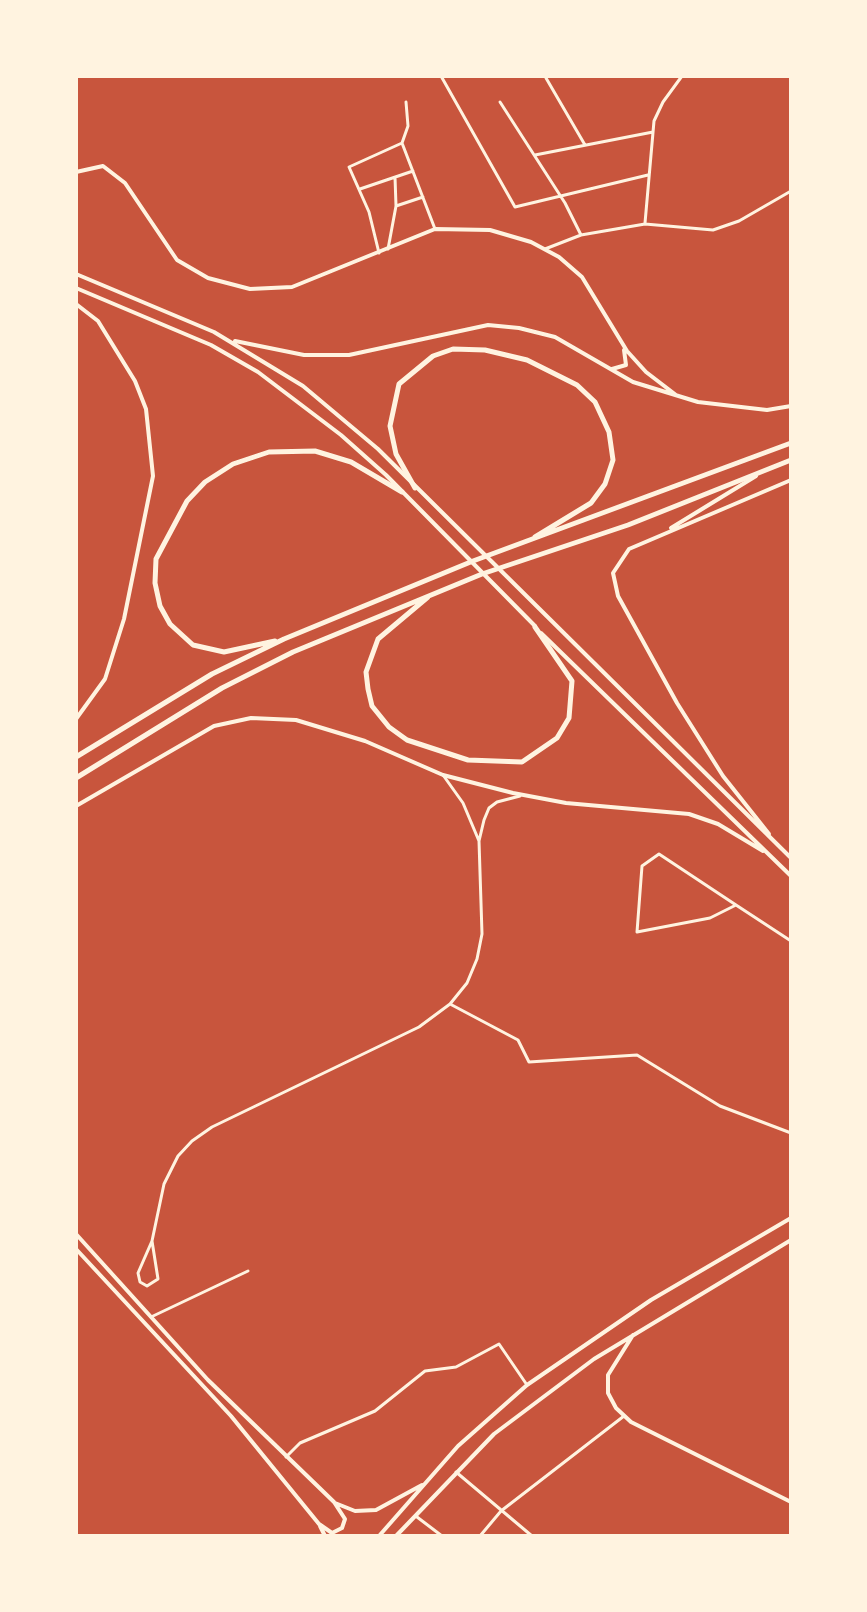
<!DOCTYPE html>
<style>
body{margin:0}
#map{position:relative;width:867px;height:1612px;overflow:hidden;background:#c8553d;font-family:Roboto,sans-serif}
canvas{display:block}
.frame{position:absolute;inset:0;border:78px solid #fff3e0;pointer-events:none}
</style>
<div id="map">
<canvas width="867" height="1612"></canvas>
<div class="frame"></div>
</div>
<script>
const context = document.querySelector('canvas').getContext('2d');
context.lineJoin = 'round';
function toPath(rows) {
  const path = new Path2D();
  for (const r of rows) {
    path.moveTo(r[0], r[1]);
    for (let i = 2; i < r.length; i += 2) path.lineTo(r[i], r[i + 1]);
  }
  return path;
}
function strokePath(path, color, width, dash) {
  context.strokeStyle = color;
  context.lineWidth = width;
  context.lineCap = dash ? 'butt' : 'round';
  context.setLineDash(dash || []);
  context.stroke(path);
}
strokePath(toPath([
 [441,76,515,207,648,175],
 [546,78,585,145],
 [406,102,408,126,402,143,435,229],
 [500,102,565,203,581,235],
 [535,155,653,132],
 [395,177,396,206,423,197],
 [360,189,413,171],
 [645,223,654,121,663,102,682,76],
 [388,249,396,206],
 [545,249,581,235,645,224,713,230,739,221,791,191],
 [379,253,369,212,349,167,402,143],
 [443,775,463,803,479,841],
 [736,905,710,918,637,932,642,866,659,854,736,905,791,941],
 [450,1004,518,1040,529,1062,637,1055,720,1106,791,1133],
 [152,1241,138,1273,140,1282,147,1286,158,1279,152,1241,164,1184,178,1156,192,1141,212,1127,419,1027,450,1004,467,983,477,959,482,934,479,841,484,820,489,808,497,802,520,796],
 [151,1317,248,1271],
 [286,1457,300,1443,375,1411,425,1371,456,1367,499,1344,527,1385],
 [456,1472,532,1536],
 [417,1517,442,1536],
 [480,1536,501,1511,624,1416]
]), '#fff3e0', 3);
strokePath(toPath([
 [76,172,103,166,125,183,177,260,208,278,250,289,292,287,435,229,490,230,531,242,559,257,582,277,627,351,646,372,676,395],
 [76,274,214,332,303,386,378,449,791,858],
 [76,288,211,345,258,372,341,435,386,475,535,626],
 [76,304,98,321,135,381,146,409,153,476,124,619,105,679,76,719],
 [235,341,304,355,349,355,488,325,519,328,555,337,633,382,698,402,767,410,791,406],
 [612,369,626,365,624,350],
 [671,528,756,476],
 [541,633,791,876],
 [76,806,214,726,251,718,296,720,365,741,443,775,513,793,566,803,689,814,718,824,763,851],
 [769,834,723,776,677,703,618,596,613,573,629,549,791,480],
 [76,1234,208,1380,334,1502,345,1519,342,1528,332,1533,319,1524,231,1416,76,1249],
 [633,1335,608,1375,608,1393,616,1408,631,1422,791,1502],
 [335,1503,355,1511,376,1510,422,1485],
 [320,1526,325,1536],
 [379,1536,458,1446,527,1385,651,1300,791,1218],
 [396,1536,494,1434,594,1359,791,1240]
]), '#fff3e0', 4);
strokePath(toPath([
 [415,488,396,454,390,426,399,384,433,356,453,349,485,350,527,360,577,385,595,402,609,432,613,460,605,484,591,503,535,537],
 [428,597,378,639,366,672,368,689,372,706,389,727,407,740,468,760,522,762,557,738,569,718,572,681,535,627],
 [275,641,224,652,193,645,170,624,160,606,155,583,156,559,187,501,205,482,233,464,269,452,315,451,351,462,402,492],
 [76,757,212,674,284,639,473,561,791,443],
 [76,778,222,688,293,652,482,574,628,525,791,460]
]), '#fff3e0', 5);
</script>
